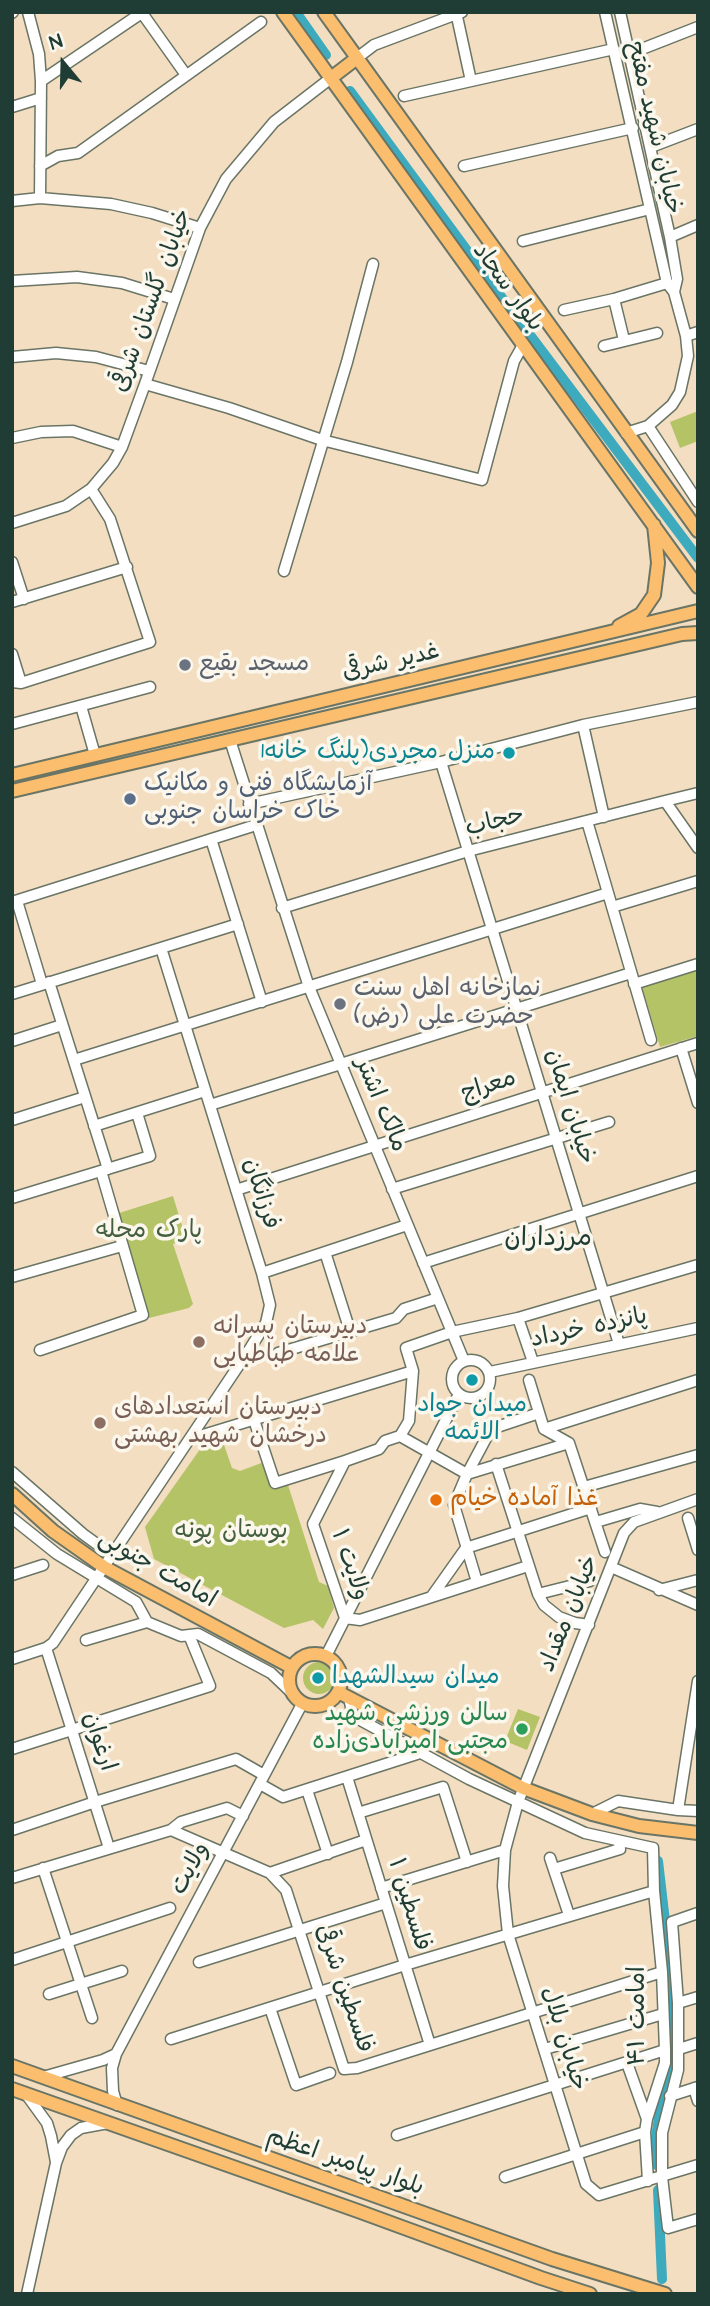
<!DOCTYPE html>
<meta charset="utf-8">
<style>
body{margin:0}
#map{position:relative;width:710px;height:2306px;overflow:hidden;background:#f4dec1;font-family:"Architects Daughter",sans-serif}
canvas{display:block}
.frame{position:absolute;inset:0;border:14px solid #1f3d34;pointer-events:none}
.north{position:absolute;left:28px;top:28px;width:70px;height:70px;-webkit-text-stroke:5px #fbf7ec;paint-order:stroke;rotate:341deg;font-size:19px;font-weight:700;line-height:28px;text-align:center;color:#1f3d34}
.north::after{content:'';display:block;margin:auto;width:24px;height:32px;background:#1f3d34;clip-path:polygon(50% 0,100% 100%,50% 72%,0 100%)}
</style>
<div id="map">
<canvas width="710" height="2306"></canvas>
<div class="frame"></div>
<div class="north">N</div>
</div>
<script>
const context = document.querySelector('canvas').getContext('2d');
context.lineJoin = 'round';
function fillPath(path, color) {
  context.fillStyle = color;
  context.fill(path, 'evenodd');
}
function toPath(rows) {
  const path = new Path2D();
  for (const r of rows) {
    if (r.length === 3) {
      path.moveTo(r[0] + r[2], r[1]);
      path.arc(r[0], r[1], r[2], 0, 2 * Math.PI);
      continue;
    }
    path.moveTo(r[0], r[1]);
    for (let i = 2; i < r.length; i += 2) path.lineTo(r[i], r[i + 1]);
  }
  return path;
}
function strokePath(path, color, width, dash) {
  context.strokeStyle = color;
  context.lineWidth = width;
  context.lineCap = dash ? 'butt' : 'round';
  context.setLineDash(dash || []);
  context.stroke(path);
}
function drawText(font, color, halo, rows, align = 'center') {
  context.font = font + ' "Architects Daughter","Playpen Sans Arabic",sans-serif';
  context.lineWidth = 7;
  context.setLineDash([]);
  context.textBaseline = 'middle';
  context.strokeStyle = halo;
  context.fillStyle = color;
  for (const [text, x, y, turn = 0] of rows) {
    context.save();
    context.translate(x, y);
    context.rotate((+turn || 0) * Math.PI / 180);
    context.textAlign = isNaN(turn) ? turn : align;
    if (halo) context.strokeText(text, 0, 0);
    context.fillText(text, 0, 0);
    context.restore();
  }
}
fillPath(toPath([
 [698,411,698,441,680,448,670,422],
 [698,970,698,1036,660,1047,642,987],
 [173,1196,186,1239,173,1244,193,1304,189,1308,149,1318,147,1316,116,1214],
 [222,1439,232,1468,240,1471,264,1462,273,1489,288,1485,319,1582,328,1586,334,1608,323,1629,313,1620,284,1628,154,1559,145,1527,203,1445],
 [319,1678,16],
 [518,1709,540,1717,527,1750,505,1741]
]), '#b3c366');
strokePath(toPath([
 [296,12,326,55],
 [350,91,493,286,698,558],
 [657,2165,656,2137,665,2080,674,2057,668,1947,658,1861],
 [658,2190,662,2279]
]), '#3eaabd', 10);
const minor = toPath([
 [28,12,39,54,41,81,40,198],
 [456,12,471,81],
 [605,12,667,283,674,292,686,336,688,356,680,392,672,405,648,426,626,433],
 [620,12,670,237,677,279,674,292],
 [12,13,13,12],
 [142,13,186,75],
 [629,54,698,27],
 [357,58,374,45,462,12],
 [41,81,143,12],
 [404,96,614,49],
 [12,107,41,98],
 [651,147,698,129],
 [40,166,58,156,78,153,261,22],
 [464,166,633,128],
 [12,201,40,198,111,204,152,213,200,228],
 [670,237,698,225],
 [523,241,650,209],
 [12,281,77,277,122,283,174,299],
 [614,299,624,340],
 [564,310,614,299,667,283],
 [686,336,698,332],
 [604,346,657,333],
 [12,357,56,353,96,357,149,371],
 [145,384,229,408,322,440,482,480,514,361,523,345],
 [648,426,698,502],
 [12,438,41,432,73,431,122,447],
 [12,523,66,506,91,489,113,463,122,447,145,384,200,228,226,179,274,122,331,78],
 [12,562,24,599],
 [284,571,347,362,373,264],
 [12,602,127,567],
 [12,654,21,683],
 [12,682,21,683,150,642,110,519,91,489],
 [81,706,95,755],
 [12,724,150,687],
 [583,725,604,817],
 [230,740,309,987,464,1361],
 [441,762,619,1344],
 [665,801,698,793],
 [249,804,441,762,583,725,698,702],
 [587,821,651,1040],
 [211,839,262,1002],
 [17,901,42,984],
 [12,902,256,825],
 [612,907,698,881],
 [282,908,468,851,665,801,698,848],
 [161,948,238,924],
 [49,982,108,1169],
 [634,984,698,964],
 [12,994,161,948,262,1273,270,1305,266,1323,251,1347,53,1643,46,1648,12,1659],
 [12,1041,62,1025],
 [681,1048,698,1103],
 [74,1060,608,893],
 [210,1105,631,973],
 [12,1120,85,1097],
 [94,1126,205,1091],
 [392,1189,609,1122],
 [236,1190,698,1043],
 [12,1198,150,1156,137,1113],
 [325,1252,350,1331],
 [423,1263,698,1176],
 [262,1273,407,1225],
 [12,1277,122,1246],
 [518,1318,533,1362],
 [40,1350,143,1315,101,1171],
 [278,1353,396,1318,404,1309,438,1298],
 [471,1379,19],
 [490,1372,698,1328],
 [529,1380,544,1429,569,1443],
 [254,1420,275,1483,345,1461,313,1524,345,1618,360,1620,528,1566],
 [544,1429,698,1380],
 [400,1436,467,1474],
 [190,1439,413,1371],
 [569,1443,605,1552],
 [345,1461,379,1449,385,1441,400,1436,409,1421,413,1371,406,1348,452,1332,518,1318,698,1265],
 [496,1464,538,1594,544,1605,559,1617,575,1623,589,1625],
 [12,1472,83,1534,112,1555],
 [467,1474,569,1443],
 [584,1487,698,1455],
 [698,1499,634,1522,624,1533,518,1802,505,1850,503,1886,508,1934,586,2184,599,2195,698,2165],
 [12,1518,57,1554,136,1602,147,1622,181,1636,198,1634,271,1673,292,1693],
 [688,1518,698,1550],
 [596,1522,640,1509,657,1512],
 [611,1567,698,1605],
 [12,1575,43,1565],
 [477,1582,454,1505,467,1474,491,1429,539,1413],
 [659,1590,698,1580],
 [538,1594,590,1581],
 [432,1596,466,1548,591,1508],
 [86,1640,147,1622],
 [46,1648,109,1848],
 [326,1656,459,1394],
 [349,1698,353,1716,469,1779,585,1833,653,1848,654,1891,662,1972,665,2050,665,2063,647,2119,645,2132,648,2181],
 [12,1749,210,1686,189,1635],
 [347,1777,430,2045],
 [260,1784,283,1797,420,1753],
 [307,1790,328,1854],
 [678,1810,698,1681],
 [358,1813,443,1787,467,1862],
 [592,1814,618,1801,678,1810,698,1811],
 [12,1830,95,1802,236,1759,264,1775],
 [171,1830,181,1822,227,1808,243,1816],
 [550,1858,569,1915],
 [43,1868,92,2018],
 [554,1869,620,1849,619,1842],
 [270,1873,366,1840],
 [12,1878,171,1830,270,1873,286,1890,344,2069,357,2068,662,1972],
 [381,1888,505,1850],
 [698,1913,672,1922,678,2003,678,2070,662,2133,662,2177,668,2228,698,2219],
 [12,1960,170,1908],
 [199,1962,386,1903],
 [49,1994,122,1971],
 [678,2003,698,1997],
 [270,2008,296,2085,330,2073],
 [171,2039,405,1965,654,1891],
 [545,2049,663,2014],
 [679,2049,698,2043],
 [627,2063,647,2119],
 [43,2077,103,2060,116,2054],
 [694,2088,698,2101],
 [26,2094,47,2123,51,2136,56,2162],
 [670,2096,698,2087],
 [117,2105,113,2091,112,2068,116,2054,302,1704],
 [397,2135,665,2050],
 [505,2177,645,2132],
 [27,2294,56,2163,62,2147,71,2135,81,2128,108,2123]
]);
const major = toPath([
 [283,12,698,587],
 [324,12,698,531],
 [331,78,357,58],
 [619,626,641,614,654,595,658,563,654,525],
 [12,775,698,611],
 [12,791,682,634,698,633],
 [12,1494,53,1531,104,1567,291,1667],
 [315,1680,26],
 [338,1692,523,1788,592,1814,639,1826,698,1833],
 [12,2066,552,2259,665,2294],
 [12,2089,358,2211,541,2278,590,2294]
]);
strokePath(minor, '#6a7565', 13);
strokePath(major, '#6a7565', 16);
strokePath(minor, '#fff', 10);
strokePath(major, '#fbbe6e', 12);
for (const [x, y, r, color] of [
 [185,665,7,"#6b7280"],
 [509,753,7,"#0f9aa8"],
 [130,799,7,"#5c6f8a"],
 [340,1004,7,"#6b7280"],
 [199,1342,7,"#8d6e63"],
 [472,1380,7,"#0f9aa8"],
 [100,1423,7,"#8d6e63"],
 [436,1500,7,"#e8710a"],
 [318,1678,7,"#0f9aa8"],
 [522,1729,7,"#2e9e5b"]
]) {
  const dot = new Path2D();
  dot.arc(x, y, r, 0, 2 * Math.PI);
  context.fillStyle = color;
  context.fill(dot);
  strokePath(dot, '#fbf7ec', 2.5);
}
drawText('24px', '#1f3d34', '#fbf7ec', [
 ["خیابان شهید مفتح",653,128,77],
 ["بلوار سجاد",507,288,54],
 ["خیابان گلستان شرقی",153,301,-70],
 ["غدیر شرقی",391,663,-13],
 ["حجاب",495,823,-14],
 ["معراج",489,1087,-18],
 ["مالک اشتر",380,1105,67],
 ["خیابان ایمان",569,1107,73],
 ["فرزانگان",260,1194,73],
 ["پانزده خرداد",589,1329,-12],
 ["ولایت ۱",349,1565,71],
 ["امامت جنوبی",157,1570,30],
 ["خیابان مقداد",570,1614,-68],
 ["ارغوان",98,1742,72],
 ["ولایت",191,1869,-62],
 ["فلسطین ۱",408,1905,73],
 ["فلسطین شرقی",343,1989,71],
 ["امامت ۴۱",639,2016,-90],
 ["خیابان بلال",563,2039,73],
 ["بلوار پیامبر اعظم",345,2163,19]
]);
drawText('24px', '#5b616d', '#fbf7ec', [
 ["مسجد بقیع",199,665],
 ["نمازخانه اهل سنت",354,990],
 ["حضرت علی (رض)",354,1018]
], 'left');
drawText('24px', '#0d838f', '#fbf7ec', [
 ["منزل مجردی(پلنگ خانه1",495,753],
 ["میدان جواد",472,1406,"center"],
 ["الائمه",472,1434,"center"],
 ["میدان سیدالشهدا",332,1678,"left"]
], 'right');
drawText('24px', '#4e5e75', '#fbf7ec', [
 ["آزمایشگاه فنی و مکانیک",144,785],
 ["خاک خراسان جنوبی",144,813]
], 'left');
drawText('24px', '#445e40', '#fbf7ec', [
 ["پارک محله",149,1232],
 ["بوستان پونه",231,1532]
]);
drawText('24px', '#785e54', '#fbf7ec', [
 ["دبیرستان پسرانه",213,1328],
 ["علامه طباطبایی",213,1356],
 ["دبیرستان استعدادهای",114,1409],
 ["درخشان شهید بهشتی",114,1437]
], 'left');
drawText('24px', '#c56008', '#fbf7ec', [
 ["غذا آماده خیام",450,1500]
], 'left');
drawText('24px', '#27864d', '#fbf7ec', [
 ["سالن ورزشی شهید",508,1715],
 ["مجتبی امیرآبادی‌زاده",508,1743]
], 'right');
drawText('26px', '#1f3d34', '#fbf7ec', [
 ["مرزداران",548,1240]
]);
</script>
